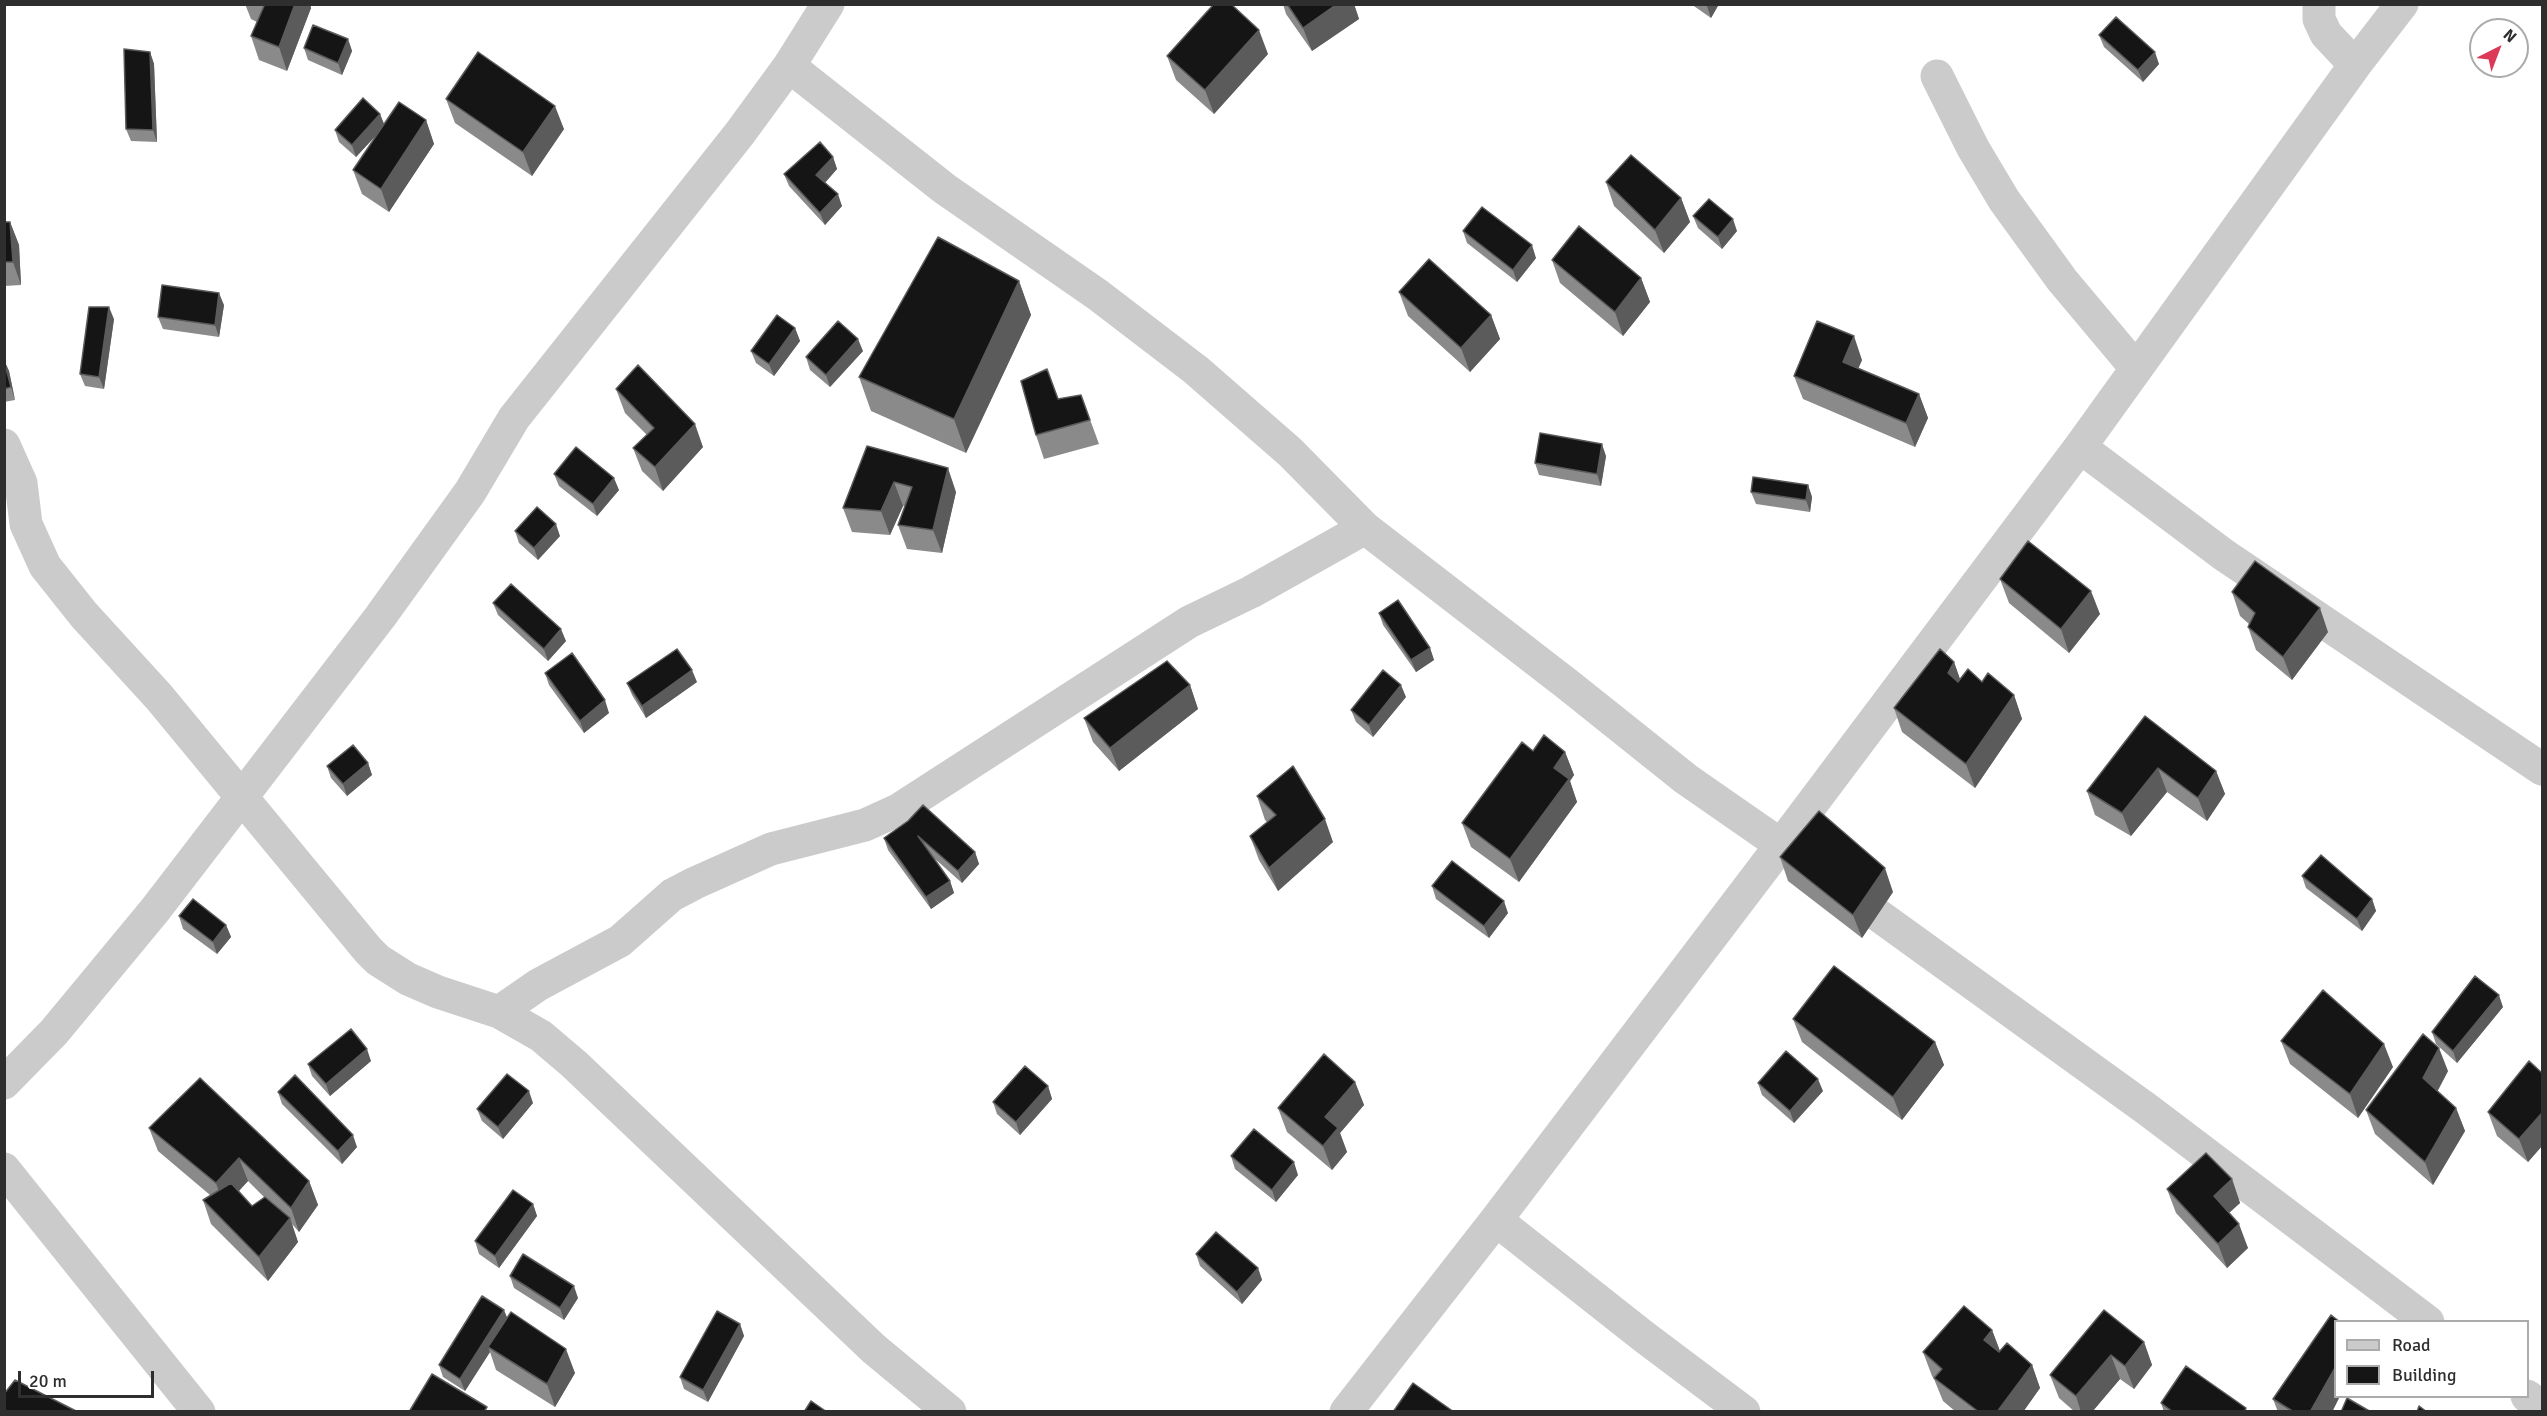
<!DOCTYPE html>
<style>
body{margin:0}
#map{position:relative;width:2547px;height:1416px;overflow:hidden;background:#fff;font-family:Signika,sans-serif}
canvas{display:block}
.frame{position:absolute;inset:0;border:6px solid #2e2e2e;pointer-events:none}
.legend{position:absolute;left:2334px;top:1320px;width:195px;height:78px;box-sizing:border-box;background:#fff;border:2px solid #ababab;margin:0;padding:8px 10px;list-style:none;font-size:18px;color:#2e2e2e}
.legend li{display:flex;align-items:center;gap:12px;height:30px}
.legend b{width:30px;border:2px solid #ababab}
.north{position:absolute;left:2469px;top:18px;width:60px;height:60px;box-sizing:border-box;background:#fff;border:2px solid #ababab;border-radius:50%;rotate:42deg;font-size:16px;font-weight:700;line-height:24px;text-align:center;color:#2e2e2e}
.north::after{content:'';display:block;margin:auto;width:21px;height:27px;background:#dc3958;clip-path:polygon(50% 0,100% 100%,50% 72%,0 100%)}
.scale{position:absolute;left:18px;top:1371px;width:136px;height:27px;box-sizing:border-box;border:3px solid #2e2e2e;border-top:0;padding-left:8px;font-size:18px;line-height:21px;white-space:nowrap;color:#2e2e2e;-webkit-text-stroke:4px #fff;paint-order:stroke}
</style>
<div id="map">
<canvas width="2547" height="1416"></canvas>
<div class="frame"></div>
<ul class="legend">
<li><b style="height:8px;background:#cbcbcb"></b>Road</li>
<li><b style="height:16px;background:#151515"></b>Building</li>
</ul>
<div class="north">N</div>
<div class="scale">20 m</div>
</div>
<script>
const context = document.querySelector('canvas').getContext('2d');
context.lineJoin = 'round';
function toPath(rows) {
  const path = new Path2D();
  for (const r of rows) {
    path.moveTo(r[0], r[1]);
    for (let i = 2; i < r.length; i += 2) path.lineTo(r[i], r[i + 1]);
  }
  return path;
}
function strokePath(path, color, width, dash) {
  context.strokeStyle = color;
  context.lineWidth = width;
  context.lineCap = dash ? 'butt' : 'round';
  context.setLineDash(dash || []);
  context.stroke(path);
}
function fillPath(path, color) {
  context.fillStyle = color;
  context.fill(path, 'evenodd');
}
strokePath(toPath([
 [2319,4,2319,19,2326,34,2355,65],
 [789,66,945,189,1098,295,1196,370,1290,452,1365,528,1567,684,1686,779,1781,845,2148,1110,2428,1322],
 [1937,76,1973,148,2004,200,2062,280,2135,367],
 [4,445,21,483,26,524,45,566,84,615,159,697,368,950,378,960,408,979,438,992,499,1012,541,1036,574,1064,874,1349,950,1412],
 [2080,447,2224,555,2542,769],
 [499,1012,538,985,620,941,672,895,695,883,771,849,865,825,898,810,1189,622,1251,592,1365,528],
 [4,1083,54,1032,155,910,380,617,470,492,514,418,740,133,789,66,828,4],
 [4,1169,199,1412],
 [1496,1220,1643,1336,1744,1412],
 [2527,1396,2542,1408],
 [1346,1412,1496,1220,1781,845,2080,447,2355,65,2402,4]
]), '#cbcbcb', 33);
fillPath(toPath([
 [245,4,310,4,311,8,287,71,259,60,251,36,257,22,251,19],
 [1283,4,1354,4,1359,19,1312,51,1286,14],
 [1691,4,1719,4,1711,18],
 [2099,35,2159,64,2143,82,2104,47],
 [348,39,352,51,342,75,308,60,304,48],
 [150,52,154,64,157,142,131,141,126,129],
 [1268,54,1214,114,1176,80,1167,56],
 [446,99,564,129,532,176,455,123],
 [380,114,384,125,426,120,434,144,389,212,362,194,353,170,380,130,356,157,339,142,335,130],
 [833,157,837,169,825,183,842,206,825,225,789,186,784,174],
 [1606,182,1681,198,1690,222,1664,253,1614,206],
 [1693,216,1737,231,1722,249,1698,228],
 [4,222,10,222,19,245,21,285,4,286],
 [1463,231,1536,258,1517,282,1467,243],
 [1552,260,1641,278,1650,302,1623,336,1560,283],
 [1019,281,1031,315,966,453,871,411,859,377],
 [1399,292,1491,315,1500,339,1470,372,1408,316],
 [224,305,219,337,163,329,158,317],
 [114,319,104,389,85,386,80,374],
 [795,328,800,341,774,376,756,363,751,351],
 [863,351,830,387,810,370,806,357],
 [4,360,9,371,15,400,4,402],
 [1862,360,1858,369,1919,394,1928,418,1915,447,1803,399,1794,376],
 [616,389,703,447,663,491,642,471,633,448,647,435,625,413],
 [1081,395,1099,444,1044,459,1036,435,1058,399],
 [867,446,956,492,942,553,907,549,898,525,905,506,903,506,890,535,852,532,843,508],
 [1606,456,1601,486,1539,475,1535,463],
 [554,474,619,490,597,516,559,486],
 [1808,485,1812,497,1810,512,1756,504,1751,492],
 [515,531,560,536,538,560,519,543],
 [2000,579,2100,614,2069,653,2009,603],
 [2232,592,2328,632,2292,680,2256,650,2248,627,2249,624,2240,616],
 [493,603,566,641,548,661,498,615],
 [1379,613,1430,648,1434,660,1416,672,1383,625],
 [1954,662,1960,679,2014,695,2022,719,1975,788,1902,732,1894,708],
 [545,673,609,713,584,733,549,685],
 [697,682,646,718,632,695,627,683],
 [1190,685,1198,709,1119,771,1093,742,1084,718],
 [1406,697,1373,737,1356,722,1351,710],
 [2145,716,2216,771,2225,794,2207,821,2167,792,2131,836,2095,815,2087,791],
 [1533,751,1565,752,1574,775,1570,781,1577,802,1519,882,1471,847,1462,823],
 [368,763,372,775,347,796,331,778,327,766],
 [1257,796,1333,842,1278,891,1259,860,1250,836,1267,822,1265,820],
 [908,821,975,852,979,864,962,883,934,858,950,881,954,893,931,909,888,850,884,838],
 [1780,857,1893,892,1862,938,1788,881],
 [2302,876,2372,899,2376,911,2362,931,2306,888],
 [1432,886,1508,913,1489,938,1436,899],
 [179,916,226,925,231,937,217,954,183,929],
 [2503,1007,2457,1063,2436,1044,2432,1032],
 [1793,1019,1935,1042,1944,1065,1902,1120,1802,1042],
 [2281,1041,2393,1067,2358,1118,2290,1064],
 [371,1061,330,1096,312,1076,308,1064],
 [2448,1071,2437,1091,2456,1108,2465,1131,2433,1185,2375,1134,2366,1110],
 [2542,1073,2542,1146,2528,1162,2497,1136,2488,1112],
 [1355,1082,1364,1105,1340,1133,1347,1152,1332,1170,1287,1132,1278,1108],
 [1758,1083,1823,1091,1794,1123,1762,1095],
 [1048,1086,1052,1099,1020,1135,997,1114,993,1102],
 [278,1092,357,1147,342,1164,282,1104],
 [533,1103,503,1139,482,1121,477,1109],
 [149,1128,309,1181,318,1205,299,1232,292,1224,298,1242,268,1281,211,1224,203,1200,210,1195,158,1151],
 [248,1181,264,1197,252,1206,239,1191],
 [1231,1156,1298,1175,1276,1202,1235,1169],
 [2232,1179,2240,1203,2229,1213,2248,1248,2227,1268,2176,1213,2167,1189],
 [533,1204,537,1216,499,1268,479,1254,475,1241],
 [1196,1254,1258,1268,1262,1280,1242,1304,1200,1266],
 [510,1276,578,1298,564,1320,514,1288],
 [507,1319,575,1373,555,1407,496,1370,490,1352,465,1391,443,1377,439,1365],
 [740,1324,744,1336,708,1402,684,1389,680,1377],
 [1992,1330,2000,1351,2032,1365,2040,1388,2023,1412,1956,1412,1943,1401,1934,1379,1932,1376,1923,1352],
 [2144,1342,2152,1365,2134,1389,2120,1379,2092,1412,2075,1412,2059,1398,2050,1375],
 [2340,1396,2332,1412,2278,1412,2273,1399],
 [2161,1403,2246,1408,2247,1412,2164,1412]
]), '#8a8a8a');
fillPath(toPath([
 [295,4,310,4,311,8,287,71,279,47],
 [1337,4,1354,4,1359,19,1312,51,1303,28],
 [1708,4,1719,4,1711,18,1707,6],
 [1259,30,1268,54,1214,114,1205,90],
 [348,39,352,51,342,75,338,63],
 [150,52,154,64,157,142,153,130],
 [2155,52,2159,64,2143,82,2138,70],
 [555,106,564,129,532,176,523,152],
 [380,114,385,126,356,157,352,145],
 [426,120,434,144,389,212,381,189],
 [833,157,837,169,821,187,816,175],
 [838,194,842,206,825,225,820,213],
 [1681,198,1690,222,1664,253,1655,230],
 [1733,219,1737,231,1722,249,1718,237],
 [10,222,19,245,21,285,13,262],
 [1532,245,1536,258,1517,282,1513,270],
 [1641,278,1650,302,1623,336,1615,312],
 [1019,281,1031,315,966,453,954,419],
 [219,293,224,305,219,337,215,325],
 [109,307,114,319,104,389,99,377],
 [1491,315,1500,339,1470,372,1461,348],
 [795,328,800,341,774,376,769,364],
 [1854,336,1862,360,1851,385,1843,362],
 [858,339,863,351,830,387,826,375],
 [4,360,9,371,15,400,11,387],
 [1919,394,1928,418,1915,447,1906,423],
 [695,424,703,447,663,491,655,467],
 [1602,444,1606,456,1601,486,1597,474],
 [948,468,956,492,942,553,933,530],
 [614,478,619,490,597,516,593,504],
 [894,482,903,506,890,535,881,511],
 [1808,485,1812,497,1810,512,1806,500],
 [556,524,560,536,538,560,534,548],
 [2091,591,2100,614,2069,653,2061,629],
 [2320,608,2328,632,2292,680,2283,657],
 [561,629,566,641,548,661,544,649],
 [1430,648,1434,660,1416,672,1411,660],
 [1954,662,1962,685,1948,673],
 [692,670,697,682,646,718,642,706],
 [1190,685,1198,709,1119,771,1110,748],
 [1401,685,1406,697,1373,737,1369,725],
 [2014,695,2022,719,1975,788,1966,764],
 [605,700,609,713,584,733,580,721],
 [1565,752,1574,775,1570,781,1577,802,1519,882,1510,859,1554,768],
 [368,763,372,775,347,796,343,784],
 [2158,768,2167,792,2131,836,2122,813],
 [2216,771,2225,794,2207,821,2198,798],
 [1325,819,1333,842,1278,891,1269,868],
 [975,852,979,864,962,883,958,871],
 [1885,868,1893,892,1862,938,1853,915],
 [950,881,954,893,931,909,926,897],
 [2372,899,2376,911,2362,931,2357,919],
 [1504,901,1508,913,1489,938,1484,926],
 [226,925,231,937,217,954,213,942],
 [2499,995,2503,1007,2457,1063,2453,1051],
 [1935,1042,1944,1065,1902,1120,1893,1097],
 [2384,1044,2393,1067,2358,1118,2350,1094],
 [2439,1048,2448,1071,2432,1102,2423,1078],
 [367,1049,371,1061,330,1096,326,1084],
 [1818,1079,1823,1091,1794,1123,1790,1111],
 [1355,1082,1364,1105,1340,1133,1347,1152,1332,1170,1323,1146,1325,1117],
 [1048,1086,1052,1099,1020,1135,1016,1122],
 [529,1091,533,1103,503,1139,498,1127],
 [2456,1108,2465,1131,2433,1185,2425,1162],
 [2542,1113,2542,1146,2528,1162,2519,1139],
 [353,1135,357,1147,342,1164,338,1151],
 [239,1158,248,1181,224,1207,216,1183],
 [1294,1162,1298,1175,1276,1202,1272,1190],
 [2232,1179,2240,1203,2222,1219,2214,1196],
 [309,1181,318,1205,299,1232,291,1208],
 [533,1204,537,1216,499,1268,495,1256],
 [290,1218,298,1242,268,1281,259,1257],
 [2239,1224,2248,1248,2227,1268,2218,1244],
 [1258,1268,1262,1280,1242,1304,1237,1292],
 [574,1286,578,1298,564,1320,560,1308],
 [504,1310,509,1322,488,1347,490,1352,465,1391,460,1379],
 [740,1324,744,1336,708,1402,703,1390],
 [1992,1330,2001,1354,1984,1340],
 [2144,1342,2152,1365,2134,1389,2125,1366],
 [566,1349,575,1373,555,1407,547,1384],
 [2111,1355,2120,1379,2092,1412,2081,1412,2076,1396],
 [2032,1365,2040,1388,2023,1412,1997,1412],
 [2336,1366,2336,1396,2340,1396,2332,1412,2310,1412]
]), '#5b5b5b');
const building = toPath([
 [261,4,295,4,279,47,251,36,264,6,261,4],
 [1214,4,1231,4,1259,30,1205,90,1167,56,1214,4],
 [1287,4,1337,4,1303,28,1287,4],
 [2116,17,2155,52,2138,70,2099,35,2116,17],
 [313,25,348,39,338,63,304,48,313,25],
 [124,49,150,52,153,130,126,129,124,49],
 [478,52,555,106,523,152,446,99,478,52],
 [363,98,380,114,352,145,335,130,363,98],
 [399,102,426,120,381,189,353,170,399,102],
 [820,142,833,157,816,175,838,194,820,213,784,174,820,142],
 [1631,155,1681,198,1655,230,1606,182,1631,155],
 [1709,199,1733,219,1718,237,1693,216,1709,199],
 [1482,207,1532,245,1513,270,1463,231,1482,207],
 [4,222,10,222,13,262,4,262,4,222],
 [1579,226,1641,278,1615,312,1552,260,1579,226],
 [938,237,1019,281,954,419,859,377,938,237],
 [1429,259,1491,315,1461,348,1399,292,1429,259],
 [162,285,219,293,215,325,158,317,162,285],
 [89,307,109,307,99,377,80,374,89,307],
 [777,315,795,328,769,364,751,351,777,315],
 [838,321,858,339,826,375,806,357,838,321],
 [1817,321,1854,336,1843,362,1919,394,1906,423,1794,376,1817,321],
 [4,361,11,387,4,389,4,361],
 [638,365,695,424,655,467,633,448,654,428,616,389,638,365],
 [1047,369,1058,399,1081,395,1090,420,1036,435,1021,381,1047,369],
 [1540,433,1602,444,1597,474,1535,463,1540,433],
 [867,446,948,468,933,530,898,525,912,487,894,482,881,511,843,508,867,446],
 [576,447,614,478,593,504,554,474,576,447],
 [1753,477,1808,485,1806,500,1751,492,1753,477],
 [537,507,556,524,534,548,515,531,537,507],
 [2028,541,2091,591,2061,629,2000,579,2028,541],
 [2255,561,2320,608,2283,657,2248,627,2255,613,2232,592,2255,561],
 [511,584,561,629,544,649,493,603,511,584],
 [1398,600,1430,648,1411,660,1379,613,1398,600],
 [677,649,692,670,642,706,627,683,677,649],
 [1940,649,1954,662,1948,673,1958,682,1968,669,1982,682,1988,673,2014,695,1966,764,1894,708,1940,649],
 [572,653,605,700,580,721,545,673,572,653],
 [1167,661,1190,685,1110,748,1084,718,1167,661],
 [1383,670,1401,685,1369,725,1351,710,1383,670],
 [2145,716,2216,771,2198,798,2158,768,2122,813,2087,791,2145,716],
 [1544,735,1565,752,1554,768,1569,779,1510,859,1462,823,1522,742,1533,751,1544,735],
 [353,745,368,763,343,784,327,766,353,745],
 [1293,766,1325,819,1269,868,1250,836,1276,815,1257,796,1293,766],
 [923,805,975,852,958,871,918,836,950,881,926,897,884,838,908,821,923,805],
 [1819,811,1885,868,1853,915,1780,857,1819,811],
 [2321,855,2372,899,2357,919,2302,876,2321,855],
 [1452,861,1504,901,1484,926,1432,886,1452,861],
 [193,899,226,925,213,942,179,916,193,899],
 [1834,966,1935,1042,1893,1097,1793,1019,1834,966],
 [2475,976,2499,995,2453,1051,2432,1032,2475,976],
 [2323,990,2384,1044,2350,1094,2281,1041,2323,990],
 [351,1029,367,1049,326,1084,308,1064,351,1029],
 [2423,1034,2439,1048,2423,1078,2456,1108,2425,1162,2366,1110,2423,1034],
 [1786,1051,1818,1079,1790,1111,1758,1083,1786,1051],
 [1324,1054,1355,1082,1325,1117,1338,1128,1323,1146,1278,1108,1324,1054],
 [2529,1061,2542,1073,2542,1113,2519,1139,2488,1112,2529,1061],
 [1025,1066,1048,1086,1016,1122,993,1102,1025,1066],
 [507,1074,529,1091,498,1127,477,1109,507,1074],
 [295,1075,353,1135,338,1151,278,1092,295,1075],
 [200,1078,309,1181,291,1208,239,1158,216,1183,149,1128,200,1078],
 [1254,1129,1294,1162,1272,1190,1231,1156,1254,1129],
 [2206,1153,2232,1179,2214,1196,2239,1224,2218,1244,2167,1189,2206,1153],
 [231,1183,252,1206,265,1197,290,1218,259,1257,203,1200,231,1183],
 [513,1190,533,1204,495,1256,475,1241,513,1190],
 [1216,1232,1258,1268,1237,1292,1196,1254,1216,1232],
 [523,1254,574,1286,560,1308,510,1276,523,1254],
 [482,1296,504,1310,460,1379,439,1365,482,1296],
 [1964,1306,1992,1330,1984,1340,1999,1352,2007,1343,2032,1365,1997,1412,1979,1412,1934,1378,1942,1369,1923,1352,1964,1306],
 [2104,1310,2144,1342,2125,1366,2111,1355,2076,1396,2050,1375,2104,1310],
 [717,1311,740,1324,703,1390,680,1377,717,1311],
 [511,1312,566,1349,547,1384,488,1347,511,1312],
 [2331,1315,2340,1322,2336,1322,2336,1366,2310,1412,2294,1412,2273,1399,2331,1315],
 [2186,1366,2246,1408,2244,1412,2173,1412,2161,1403,2186,1366],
 [432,1374,487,1407,484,1412,409,1412,432,1374],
 [15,1380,78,1412,4,1412,4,1394,15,1380],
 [1413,1383,1454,1412,1393,1412,1413,1383],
 [2347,1398,2371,1412,2341,1412,2347,1398],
 [811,1401,827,1412,804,1412,811,1401],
 [2419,1406,2427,1412,2417,1412,2419,1406]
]);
fillPath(building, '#151515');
strokePath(building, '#5b5b5b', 1.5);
</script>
